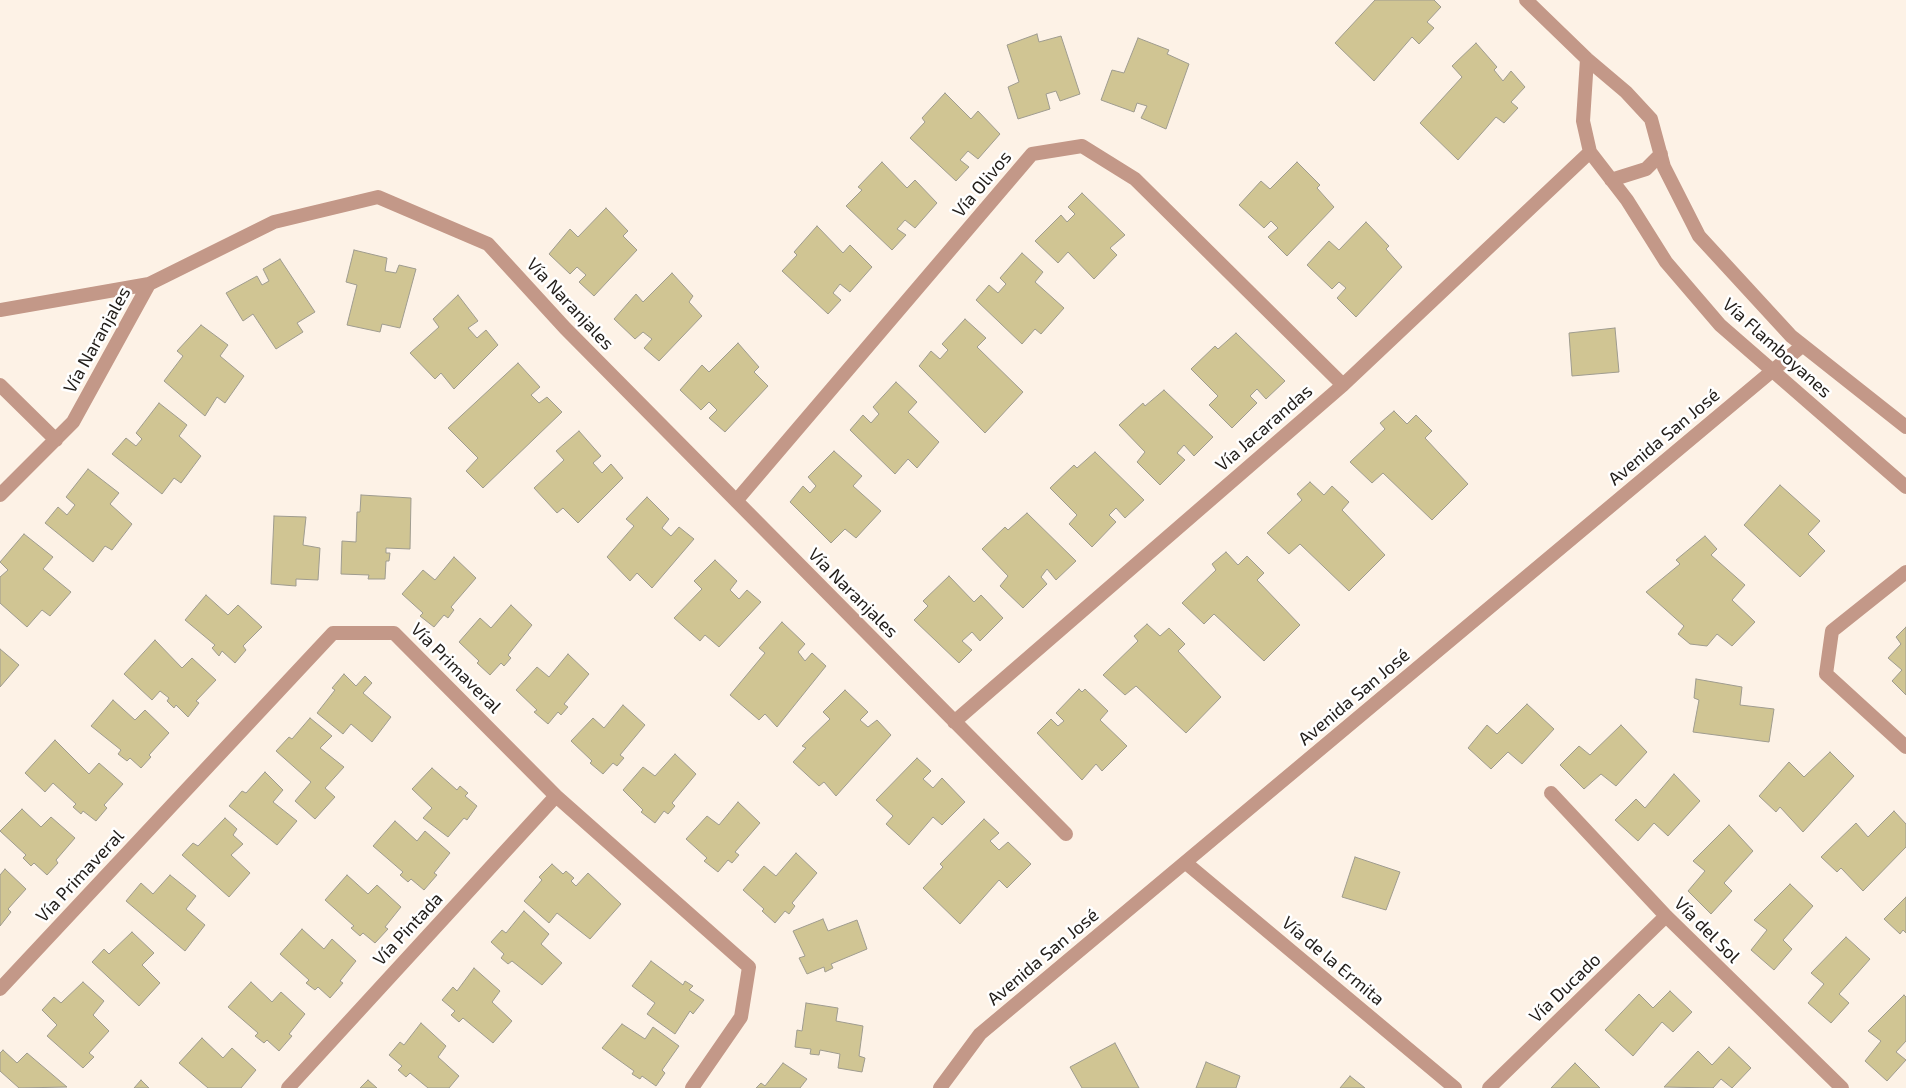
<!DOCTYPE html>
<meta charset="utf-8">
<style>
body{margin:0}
canvas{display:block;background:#fdf2e6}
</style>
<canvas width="1906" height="1088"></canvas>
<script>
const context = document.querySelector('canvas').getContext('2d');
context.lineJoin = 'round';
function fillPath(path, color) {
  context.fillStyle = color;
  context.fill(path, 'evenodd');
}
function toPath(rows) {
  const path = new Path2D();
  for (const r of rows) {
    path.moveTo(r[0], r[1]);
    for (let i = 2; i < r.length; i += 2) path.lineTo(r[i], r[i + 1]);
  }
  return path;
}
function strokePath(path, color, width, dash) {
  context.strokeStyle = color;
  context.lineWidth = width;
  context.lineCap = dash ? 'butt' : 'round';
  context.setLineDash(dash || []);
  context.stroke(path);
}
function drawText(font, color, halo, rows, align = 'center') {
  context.font = font + ' "Exo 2",sans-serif';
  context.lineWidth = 5;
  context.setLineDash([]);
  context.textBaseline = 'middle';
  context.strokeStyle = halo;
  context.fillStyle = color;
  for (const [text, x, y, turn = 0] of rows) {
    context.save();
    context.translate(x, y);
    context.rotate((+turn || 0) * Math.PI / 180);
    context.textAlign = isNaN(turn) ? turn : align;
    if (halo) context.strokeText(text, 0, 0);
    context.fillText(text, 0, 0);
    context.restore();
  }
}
const building = toPath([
 [1375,0,1434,0,1441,7,1427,22,1434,28,1419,44,1412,37,1374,81,1335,43,1375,0],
 [1037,34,1039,42,1061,36,1080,94,1060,101,1056,91,1046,94,1050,109,1018,119,1008,87,1019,82,1007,45,1037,34],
 [1138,38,1169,50,1167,54,1189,64,1166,129,1141,118,1147,106,1137,103,1134,112,1101,100,1112,70,1124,73,1138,38],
 [1476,43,1497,67,1494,70,1503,81,1511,71,1525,87,1511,102,1518,108,1504,123,1496,117,1458,160,1420,123,1462,77,1452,66,1476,43],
 [945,93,971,119,978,111,1000,134,978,159,968,151,960,160,969,167,956,181,910,138,925,122,922,118,945,93],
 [882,162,907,188,915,180,937,203,915,228,905,220,897,229,906,235,892,250,846,206,862,190,858,187,882,162],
 [1297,162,1320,185,1317,188,1334,207,1287,256,1268,237,1278,228,1271,221,1264,228,1239,205,1261,181,1270,189,1297,162],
 [1082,193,1125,235,1110,248,1117,255,1094,279,1068,252,1058,263,1035,241,1061,215,1067,222,1075,214,1068,207,1082,193],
 [606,208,628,231,623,236,637,250,594,296,579,282,586,275,577,267,570,274,549,254,570,229,578,237,606,208],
 [1366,222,1389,246,1386,249,1402,267,1356,317,1337,298,1346,288,1339,282,1332,289,1307,265,1329,241,1339,250,1366,222],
 [817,226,843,253,850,245,872,267,850,292,840,284,833,293,841,300,828,314,782,271,797,255,794,252,817,226],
 [354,250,387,258,385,271,396,273,399,265,416,269,400,328,382,324,380,332,347,325,357,285,346,282,354,250],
 [1022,253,1043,272,1035,282,1064,308,1041,334,1035,329,1022,344,976,300,989,285,998,293,1006,284,1000,278,1022,253],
 [280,259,315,312,297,323,303,332,276,349,253,314,243,321,226,293,257,276,262,285,269,281,263,269,280,259],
 [672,273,693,296,689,302,702,316,659,361,644,348,652,339,643,332,635,339,614,319,636,294,643,302,672,273],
 [458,295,478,321,468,328,477,338,486,330,498,345,454,389,441,373,435,379,410,353,439,327,433,319,458,295],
 [965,319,986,338,977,347,1023,392,985,433,919,366,931,351,940,359,948,350,942,344,965,319],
 [201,325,228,345,220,356,244,376,225,403,217,397,205,416,164,381,183,356,177,351,201,325],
 [1615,328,1619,372,1572,376,1569,333,1615,328],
 [1236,333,1285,381,1266,399,1257,389,1250,396,1257,403,1232,428,1209,405,1218,396,1191,369,1215,346,1218,349,1236,333],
 [738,343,759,367,754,372,768,386,725,432,709,418,717,410,709,402,701,410,680,390,702,365,709,372,738,343],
 [518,363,540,387,531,395,539,403,547,397,562,412,483,488,466,471,478,458,448,428,518,363],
 [896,382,917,402,908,412,939,442,917,468,908,459,895,474,850,430,863,415,871,423,879,414,873,407,896,382],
 [1164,390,1213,437,1194,456,1184,445,1177,453,1185,460,1160,485,1137,462,1145,452,1119,425,1143,403,1145,406,1164,390],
 [159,403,187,425,179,436,201,456,181,483,174,478,162,494,112,454,126,438,136,446,142,439,136,433,159,403],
 [1394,411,1407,424,1416,415,1432,431,1425,438,1468,484,1432,520,1383,473,1372,483,1350,462,1385,429,1380,423,1394,411],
 [579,431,601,456,593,463,602,473,611,464,623,478,578,523,563,508,557,513,534,488,564,460,556,451,579,431],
 [834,451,862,476,853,486,881,511,856,538,845,529,831,543,790,502,803,486,810,493,816,486,808,477,834,451],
 [1095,452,1144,500,1125,518,1116,508,1109,515,1116,522,1092,547,1069,524,1077,515,1050,488,1074,465,1077,468,1095,452],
 [88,469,119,493,110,504,132,524,112,550,105,546,93,562,45,523,58,507,67,515,75,505,66,497,88,469],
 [1310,482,1324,495,1332,486,1349,502,1342,510,1385,555,1349,591,1300,544,1289,554,1267,533,1302,500,1297,494,1310,482],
 [1780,485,1820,521,1808,534,1825,551,1800,577,1744,525,1780,485],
 [361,495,411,498,410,549,386,548,386,553,390,553,389,561,386,561,385,579,368,579,369,575,341,574,342,541,356,542,357,512,360,512,361,495],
 [647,497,669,519,662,528,671,536,679,527,694,539,652,588,637,573,630,581,607,557,634,526,626,519,647,497],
 [1027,513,1076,561,1056,580,1047,569,1041,577,1047,584,1023,608,1000,586,1008,576,982,549,1005,527,1008,530,1027,513],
 [274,516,306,517,303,545,320,548,318,580,296,579,296,586,271,584,274,516],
 [24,534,53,557,43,569,71,592,50,616,42,610,27,627,0,603,0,577,8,570,0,562,24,534],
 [1705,536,1717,549,1711,555,1745,585,1732,600,1755,622,1732,646,1717,634,1707,646,1690,644,1678,634,1684,626,1646,592,1680,564,1676,560,1705,536],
 [1226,552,1238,565,1247,556,1264,573,1257,580,1300,625,1264,661,1214,614,1204,624,1182,603,1216,570,1212,564,1226,552],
 [454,557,476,578,451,607,454,610,448,618,444,615,434,627,420,616,423,613,402,594,423,570,435,580,454,557],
 [715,560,737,581,730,590,739,599,747,590,761,602,719,647,705,635,700,641,674,618,702,589,694,581,715,560],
 [949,576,974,602,981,595,1003,618,980,641,972,632,962,641,972,650,959,663,914,620,928,606,923,601,949,576],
 [206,595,228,615,238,605,262,627,243,646,246,650,235,663,222,651,219,656,212,648,215,645,185,620,206,595],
 [511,605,532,625,508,655,511,658,504,666,501,663,490,675,477,663,479,661,459,642,480,618,491,628,511,605],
 [782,622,805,644,798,652,805,661,812,653,826,666,777,727,765,714,759,720,730,695,765,653,759,648,782,622],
 [1147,624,1160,636,1169,628,1185,644,1178,651,1221,697,1186,733,1136,686,1125,695,1103,675,1138,641,1134,636,1147,624],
 [1906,627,1906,695,1892,681,1902,670,1888,658,1901,644,1896,637,1906,627],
 [155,640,182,668,192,658,216,680,196,701,199,703,188,717,176,705,174,708,167,701,169,698,160,691,152,700,124,674,155,640],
 [0,649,19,665,0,687,0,649],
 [568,654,589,674,564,704,568,707,561,715,558,712,548,724,534,712,537,710,516,690,537,667,549,677,568,654],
 [344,674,356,686,365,676,372,683,363,693,391,717,372,742,351,724,343,734,317,713,335,690,332,688,344,674],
 [1696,679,1742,687,1740,705,1774,709,1769,742,1693,732,1699,700,1694,698,1696,679],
 [1079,689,1082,692,1085,689,1108,711,1100,720,1127,746,1102,771,1096,764,1082,780,1037,733,1051,719,1058,726,1064,721,1056,713,1079,689],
 [845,690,868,712,860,720,868,727,877,720,891,735,836,796,824,782,819,786,793,762,806,748,802,746,830,719,823,712,845,690],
 [113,700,135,720,145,710,169,733,149,755,151,757,141,768,130,758,127,761,118,754,121,750,91,726,113,700],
 [1527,704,1554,729,1522,764,1508,752,1491,769,1468,748,1487,725,1497,734,1527,704],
 [623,705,645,725,620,755,624,758,617,766,613,763,603,774,590,763,592,761,571,741,593,718,604,728,623,705],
 [310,718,332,736,320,748,344,767,325,788,335,797,315,819,295,801,311,782,276,751,289,737,292,739,310,718],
 [1621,725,1647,752,1616,786,1601,774,1584,789,1560,765,1579,746,1590,755,1621,725],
 [55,740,89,774,99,763,123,784,104,805,107,808,96,821,83,811,81,814,73,807,76,804,53,783,45,792,25,773,55,740],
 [1830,752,1854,776,1803,832,1780,807,1776,812,1759,796,1789,762,1804,777,1830,752],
 [675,754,696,774,672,803,675,806,668,814,664,811,655,823,641,812,643,810,623,790,643,767,655,776,675,754],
 [917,758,931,771,923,779,933,788,942,778,965,802,942,825,933,817,909,845,886,824,893,816,876,800,917,758],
 [432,768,457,790,460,786,468,793,465,796,477,806,467,820,464,818,448,837,423,818,432,808,412,789,432,768],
 [265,772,283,790,273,802,297,821,277,845,229,806,242,791,246,793,265,772],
 [1674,774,1700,801,1668,836,1654,823,1638,841,1615,820,1636,799,1645,808,1674,774],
 [738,802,760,823,735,852,739,855,732,863,728,860,718,872,704,861,707,858,686,839,707,816,719,825,738,802],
 [22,809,41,827,51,817,75,838,56,860,58,863,47,875,34,863,31,866,23,858,26,855,0,831,22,809],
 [1894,811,1906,824,1906,847,1863,891,1841,868,1837,872,1821,857,1856,823,1868,837,1894,811],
 [225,818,237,829,233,835,243,844,231,855,250,873,229,897,182,855,193,843,198,846,225,818],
 [984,819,999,833,990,841,999,850,1008,842,1031,864,1007,888,999,880,960,924,923,888,943,867,940,864,984,819],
 [395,821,417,841,425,831,450,853,434,873,437,875,424,890,411,879,408,882,400,875,403,872,373,846,395,821],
 [1729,825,1753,851,1724,883,1732,891,1711,914,1688,891,1705,871,1693,861,1729,825],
 [796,853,817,873,792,903,795,906,789,914,785,911,775,923,762,911,764,909,743,890,764,866,776,876,796,853],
 [1355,857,1400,872,1386,910,1342,897,1355,857],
 [552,864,563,874,566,871,574,878,571,881,576,886,588,873,621,904,590,939,557,913,549,923,524,901,542,880,539,877,552,864],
 [5,869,26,889,8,909,11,912,0,926,0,875,5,869],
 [170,875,196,896,186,909,205,925,185,951,126,901,141,883,153,894,170,875],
 [347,875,368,894,377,885,401,907,385,927,388,929,375,943,363,933,360,936,351,928,354,926,325,900,347,875],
 [1790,884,1813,906,1783,940,1792,949,1774,970,1751,950,1767,930,1754,920,1790,884],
 [1906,897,1906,933,1903,930,1900,934,1884,919,1906,897],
 [524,911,549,934,541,944,562,963,542,985,512,961,508,964,501,958,504,954,491,942,502,930,506,933,524,911],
 [823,919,828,931,857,920,867,949,831,964,833,968,825,972,824,967,807,974,799,958,805,956,793,931,823,919],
 [302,929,324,949,332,939,356,961,340,981,343,983,330,998,318,987,315,990,306,983,309,980,280,954,302,929],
 [132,932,154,953,142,965,160,983,139,1006,92,962,104,949,109,954,132,932],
 [1846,937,1870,959,1839,994,1849,1003,1831,1023,1808,1003,1824,984,1811,973,1846,937],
 [651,961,683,985,685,981,693,986,689,990,704,1000,693,1014,690,1011,675,1034,647,1014,655,1003,632,986,651,961],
 [474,968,500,991,492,1002,512,1021,493,1043,463,1018,459,1022,451,1015,455,1011,442,1000,453,987,457,991,474,968],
 [83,982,104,1001,93,1015,109,1031,89,1053,94,1057,83,1068,47,1036,57,1025,42,1010,54,997,61,1003,83,982],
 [251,982,272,1002,281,992,305,1014,289,1034,292,1036,279,1051,267,1040,264,1043,255,1036,258,1033,228,1007,251,982],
 [1670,991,1692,1012,1673,1032,1662,1022,1633,1056,1605,1030,1639,994,1653,1008,1670,991],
 [1904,995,1906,997,1906,1041,1896,1052,1906,1060,1887,1081,1865,1061,1881,1041,1868,1031,1904,995],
 [806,1003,838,1008,836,1021,863,1026,859,1056,865,1058,862,1072,838,1068,840,1054,820,1050,819,1055,810,1054,811,1049,795,1047,797,1030,802,1031,806,1003],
 [421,1023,446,1046,438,1057,459,1076,449,1088,428,1088,410,1073,406,1077,398,1070,402,1066,389,1055,400,1042,404,1045,421,1023],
 [622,1024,645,1039,653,1027,679,1046,662,1070,665,1073,656,1086,642,1076,640,1079,632,1074,634,1071,602,1048,622,1024],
 [202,1038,223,1058,232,1048,256,1070,241,1088,208,1088,179,1063,202,1038],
 [1115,1043,1139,1088,1082,1088,1070,1067,1115,1043],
 [1729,1047,1751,1068,1732,1088,1721,1079,1713,1088,1664,1087,1698,1051,1712,1065,1729,1047],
 [3,1050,17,1063,27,1053,67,1087,19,1088,0,1071,0,1053,3,1050],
 [1206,1062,1240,1076,1236,1088,1196,1088,1206,1062],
 [783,1063,807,1079,800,1088,756,1088,761,1083,765,1086,783,1063],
 [1575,1063,1600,1088,1551,1088,1575,1063],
 [1350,1076,1365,1088,1340,1088,1350,1076],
 [141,1080,149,1088,134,1088,141,1080],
 [368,1080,377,1088,360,1088,368,1080]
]);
fillPath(building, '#d0c593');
strokePath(building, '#9f9c8f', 1);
strokePath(toPath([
 [1526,0,1587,59,1626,92,1651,119,1664,167,1699,236,1791,336,1906,427],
 [1587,59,1583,121,1590,152,1627,200,1666,262,1720,325,1906,487],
 [1611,180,1646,169,1661,154],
 [0,310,149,284],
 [0,385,56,440],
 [0,495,73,422,149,284,274,222,378,197,488,244,565,328,1066,834],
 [736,501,1032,154,1082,146,1135,179,1343,385],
 [1906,572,1832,631,1826,674,1906,747],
 [954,722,1343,385,1590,152],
 [1551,793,1666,916,1842,1088],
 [1186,863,1455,1088],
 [0,989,333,633,394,633,556,796,749,967,741,1017,692,1088],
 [288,1088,556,796],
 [1489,1088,1666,916]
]), '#c39888', 14);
strokePath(toPath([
 [940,1088,980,1034,1802,346]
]), '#c39888', 14);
drawText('18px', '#211d19', '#fff', [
 ["Vía Olivos",982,184,-50],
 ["Vía Naranjales",570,304,47],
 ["Vía Naranjales",97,340,-61],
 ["Vía Flamboyanes",1777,348,42],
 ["Vía Jacarandas",1264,428,-41],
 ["Avenida San José",1664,437,-40],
 ["Vía Naranjales",853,593,45],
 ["Vía Primaveral",456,668,45],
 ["Avenida San José",1354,697,-40],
 ["Vía Primaveral",80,876,-47],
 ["Vía Pintada",408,929,-47],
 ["Vía del Sol",1707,930,45],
 ["Avenida San José",1043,957,-40],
 ["Vía de la Ermita",1333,961,40],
 ["Vía Ducado",1565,988,-44]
]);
</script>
